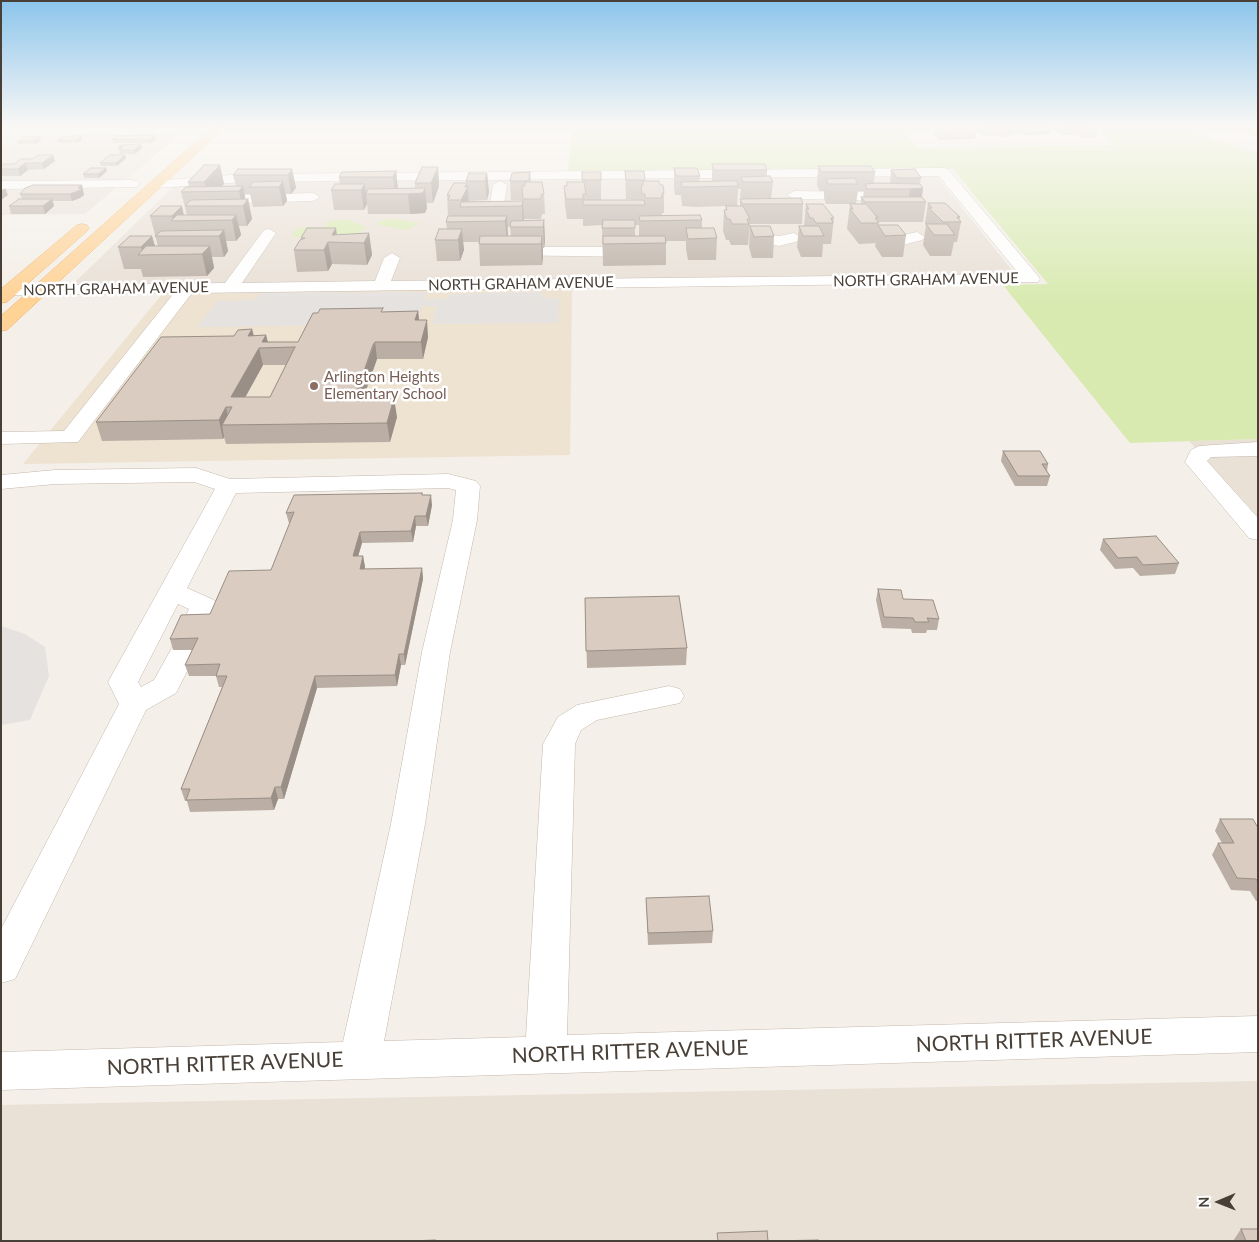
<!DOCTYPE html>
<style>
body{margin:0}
#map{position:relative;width:1259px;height:1242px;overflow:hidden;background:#f4efe8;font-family:Lato,sans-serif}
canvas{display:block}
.frame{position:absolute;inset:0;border:2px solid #483f36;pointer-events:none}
.north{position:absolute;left:1194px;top:1177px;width:50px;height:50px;-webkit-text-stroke:4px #fff;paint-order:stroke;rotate:269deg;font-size:14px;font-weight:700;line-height:20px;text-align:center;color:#483f36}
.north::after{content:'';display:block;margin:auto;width:18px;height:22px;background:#483f36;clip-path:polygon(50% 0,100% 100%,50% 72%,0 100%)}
</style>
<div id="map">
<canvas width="1259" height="1242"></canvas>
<div class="frame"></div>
<div class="north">N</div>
</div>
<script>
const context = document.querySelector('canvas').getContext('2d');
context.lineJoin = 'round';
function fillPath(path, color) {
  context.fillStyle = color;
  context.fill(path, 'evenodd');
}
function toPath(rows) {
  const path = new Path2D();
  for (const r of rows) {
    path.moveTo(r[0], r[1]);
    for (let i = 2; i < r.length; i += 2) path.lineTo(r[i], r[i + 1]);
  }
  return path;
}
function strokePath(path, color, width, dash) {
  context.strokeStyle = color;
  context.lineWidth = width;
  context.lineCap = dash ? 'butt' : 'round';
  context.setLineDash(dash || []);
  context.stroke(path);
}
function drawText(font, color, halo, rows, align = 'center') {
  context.font = font + ' Lato,sans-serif';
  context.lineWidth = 5;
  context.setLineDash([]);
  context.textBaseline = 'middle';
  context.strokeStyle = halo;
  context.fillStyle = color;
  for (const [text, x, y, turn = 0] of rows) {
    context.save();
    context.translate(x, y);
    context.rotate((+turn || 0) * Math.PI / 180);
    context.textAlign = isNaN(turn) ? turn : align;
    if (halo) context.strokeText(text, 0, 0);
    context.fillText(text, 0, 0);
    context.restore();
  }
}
fillPath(toPath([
 [1,128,187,128,85,214,1,215],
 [936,175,1015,274,72,285,174,186,224,180],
 [1258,439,1258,517,1189,441],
 [1258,1081,1258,1241,1,1241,1,1105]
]), '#e9e0d6');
fillPath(toPath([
 [572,288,570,455,23,464,163,293]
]), '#eee2d1');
fillPath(toPath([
 [572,128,899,128,919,148,1112,145,1098,128,1180,128,1258,153,1258,439,1130,443,1003,285,1048,284,953,169,568,171],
 [390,219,402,220,420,223,407,230,379,225,378,222],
 [334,220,349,220,366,227,358,234,291,237,296,229,307,227,325,227,328,222]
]), '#d8eab0');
fillPath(toPath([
 [427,292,425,299,447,299,449,294,542,292,542,298,559,298,558,323,432,324,437,306,422,306,415,324,197,327,217,301,256,300,260,293],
 [1,626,25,634,45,647,49,676,30,720,1,725]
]), '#e6e2e0');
const minor = toPath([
 [1,128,217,128,221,131,215,134,1,136,1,128],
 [943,168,948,169,1038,276,1040,279,1038,282,192,293,78,442,1,444,1,432,64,431,174,293,11,295,5,294,3,290,5,286,225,283,264,230,269,229,276,233,242,283,375,281,384,258,392,253,400,258,391,281,1019,274,939,176,244,182,157,188,152,187,150,184,152,181,244,174,943,168],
 [132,180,137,181,139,184,137,187,1,189,1,181,132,180],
 [500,181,507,185,504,204,497,208,490,204,493,185,500,181],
 [872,190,877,191,879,194,877,197,863,200,794,199,787,195,794,191,863,192,872,190],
 [228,193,239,195,313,193,320,197,313,201,239,203,223,200,221,197,228,193],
 [884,232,903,235,917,232,925,237,922,240,903,245,879,240,876,237,879,234,884,232],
 [761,233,779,236,794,233,802,238,799,241,779,246,756,241,753,238,756,235,761,233],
 [507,247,639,247,647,252,639,257,502,255,499,252,507,247],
 [1258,442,1258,456,1211,457,1207,461,1258,518,1258,540,1249,538,1185,462,1191,450,1199,446,1258,442],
 [196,468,230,479,448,474,476,481,480,486,477,520,450,652,425,824,384,1041,526,1037,543,744,558,717,577,705,669,686,680,689,684,696,680,703,597,720,581,730,575,744,567,1035,1258,1016,1258,1052,1,1090,1,1052,343,1042,391,824,422,652,453,520,456,490,448,488,236,493,187,588,214,600,218,606,209,626,205,632,195,634,185,632,181,626,189,609,178,604,138,682,141,687,154,680,174,644,184,641,194,644,198,650,176,693,146,710,15,979,1,983,1,929,119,704,108,682,215,489,194,482,55,484,1,489,1,475,55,470,196,468]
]);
const major = toPath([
 [211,128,224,128,7,330,1,331,1,316,211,128],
 [82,224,87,225,89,228,87,231,7,302,1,303,1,289,77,225,82,224]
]);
const highway = toPath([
 [1237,128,1258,129,1258,136,1239,130,1237,128]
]);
strokePath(minor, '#c3b8ad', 1);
strokePath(major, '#e8ac63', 1);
strokePath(highway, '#e38934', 1);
fillPath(minor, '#fff');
fillPath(major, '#ffd296');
fillPath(highway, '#ffb768');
fillPath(toPath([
 [934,128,976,133,975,139,939,140,933,134],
 [978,128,1046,128,1050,131,1049,134,1026,135,1016,133,1015,132,1015,135,1009,135,1008,137,982,135,977,130],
 [1055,128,1092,128,1097,132,1095,138,1082,138,1078,135,1061,135,1055,130],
 [155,135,156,139,150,143,113,143,112,139],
 [40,137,41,140,35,144,18,144,17,141],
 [57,140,82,140,77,143,58,143],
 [118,147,142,148,135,154,120,154],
 [53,155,55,161,44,169,28,170,20,176,1,176,1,166,14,164],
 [125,155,126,158,117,166,101,166,100,163],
 [712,164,767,170,767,176,773,182,771,199,803,204,802,224,750,224,748,245,731,245,729,240,726,240,723,231,724,210,725,210,726,206,696,207,682,206,681,195,675,195,674,187,674,168,700,176,699,182,712,181],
 [738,189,741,189,740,196,741,199,740,199,740,206,737,206],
 [220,165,224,184,221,186,236,186,233,175,292,169,296,188,291,194,286,194,287,201,283,206,253,207,250,194,244,194,245,199,248,199,252,219,247,226,239,226,241,235,236,241,226,241,228,251,224,257,212,257,214,268,207,276,143,277,141,269,124,269,118,247,152,236,155,246,158,246,150,216,187,215,181,192,189,187,188,182],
 [818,166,875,172,874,183,890,183,891,170,921,178,920,184,923,188,922,197,926,202,923,222,878,222,878,225,906,235,903,257,882,257,875,246,876,243,859,244,847,229,850,204,861,204,861,197,863,197,864,191,858,191,856,204,826,204,824,198,824,191,820,191,817,185],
 [438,167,439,186,433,203,426,203,427,208,425,213,410,214,368,214,367,204,364,210,334,210,331,190,340,184,339,177,396,171,398,189,415,189,415,183],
 [106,168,107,171,99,178,84,178,83,174],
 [625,171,644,171,645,181,660,185,664,193,664,213,662,213,662,215,702,220,702,228,717,238,716,260,688,260,686,249,686,241,666,241,666,265,603,266,602,225,583,226,583,219,567,219,565,206,564,186,582,182,582,172,601,172,601,200,586,200,641,200,626,199],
 [635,225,639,225,639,236,635,236],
 [530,172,531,182,544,194,545,214,542,214,541,219,524,219,523,200,511,200,510,181],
 [487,173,489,192,487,200,469,201,523,201,524,221,544,220,545,241,544,248,543,248,543,257,542,265,480,266,479,242,463,242,464,250,460,261,437,261,435,240,447,229,446,222,450,216,449,215,448,215,447,195,466,183,466,181],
 [510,226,511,236,508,236,507,227],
 [82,185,84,195,80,198,72,201,53,201,54,206,45,214,11,214,9,206,22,199,20,194],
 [928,203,960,217,959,220,961,222,957,242,954,242,951,256,930,256,923,245,926,225,925,223],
 [806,204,834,218,831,244,823,244,822,257,801,257,797,247,799,226,804,226],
 [750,226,774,236,773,258,752,258,749,247],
 [369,233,372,255,367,265,332,264,328,271,297,272,294,250,301,239,301,238],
 [418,311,419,320,428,337,423,359,377,359,365,394,374,399,397,417,390,442,226,444,224,437,223,439,102,441,96,422,234,336,252,329,254,336,266,335,268,342,298,342,383,312],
 [263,365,286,365,270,397,245,397],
 [1003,451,1048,464,1047,471,1050,476,1047,486,1015,486,1001,461],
 [422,495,432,505,428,526,416,526,413,542,362,543,358,556,363,556,365,567,365,569,422,568,423,579,405,665,401,665,397,686,317,688,284,799,278,799,274,810,190,812,187,801,185,801,181,789,222,687,219,687,216,676,189,676,185,665,192,650,173,650,170,639,210,614,271,570,290,523,289,523,286,513],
 [1103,539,1179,563,1175,574,1140,576,1133,568,1115,569,1100,550],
 [878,589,903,599,939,619,937,630,927,630,926,633,912,633,911,629,882,628,876,600],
 [585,598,687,648,686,665,587,668],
 [1220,819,1258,828,1258,901,1256,901,1250,891,1231,890,1212,855,1218,843,1222,843,1215,831],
 [646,898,713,931,712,943,648,945],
 [1241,1229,1258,1241,1233,1241]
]), '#bbafa5');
fillPath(toPath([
 [1050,131,1049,134,1026,135,1027,132],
 [155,135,156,139,150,143,149,140],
 [81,136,82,140,77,143,76,140],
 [40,137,41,140,35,144,34,141],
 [141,144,142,148,135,154,134,150],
 [53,155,55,161,44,169,42,163],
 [125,155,126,158,117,166,116,163],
 [25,163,28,170,20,176,18,169],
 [220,165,224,184,217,191,207,192,204,182],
 [438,167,439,186,433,203,431,183],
 [106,168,107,171,99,178,98,174],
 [292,169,296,188,291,194,288,175],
 [396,171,398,190,395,194,393,177],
 [487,173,489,192,487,200,485,181],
 [283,181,287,201,283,206,279,187],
 [467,183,467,189,468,187,469,207,462,207,461,200],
 [365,184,367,204,364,210,361,190],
 [82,185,84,195,80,198,72,201,70,194],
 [243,186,246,202,248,199,252,219,247,226,243,206,242,206,239,191],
 [5,188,8,195,1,200,1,191],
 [425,188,427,208,425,213,410,214,408,194],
 [923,188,921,202,908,202,910,189],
 [52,199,54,206,45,214,43,206],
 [523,201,524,221,523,226,522,206],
 [182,206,185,221,173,221,172,216],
 [236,215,241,235,236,241,232,220],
 [507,216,508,236,507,242,505,221],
 [544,220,545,241,544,248,543,227],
 [336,228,338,243,332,235],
 [462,229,464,250,460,261,458,240],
 [224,230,228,251,224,257,219,236],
 [369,233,372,255,367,265,364,243],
 [152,236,157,254,143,255,141,247],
 [542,236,543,257,542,265,541,244],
 [328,242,332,264,328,271,324,250],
 [210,246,214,268,207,276,202,254],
 [418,311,420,328,415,320],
 [427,320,428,337,423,359,421,342],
 [252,329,256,346,248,336],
 [266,335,269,348,262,342],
 [375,342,377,359,358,412,356,394],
 [259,348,263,365,235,416,231,397],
 [394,398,397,417,390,442,387,423],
 [226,407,230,425,222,425,224,437,223,439,219,420],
 [431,495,432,505,428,526,426,516],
 [415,516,416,526,413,542,411,531],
 [360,532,362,543,355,567,353,556],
 [363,556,365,567,362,580,360,569],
 [422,568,423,579,405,665,404,654],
 [399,654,401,665,397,686,395,675],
 [315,676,317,688,284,799,281,787],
 [275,787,278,799,274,810,271,798]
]), '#998f86');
const building = toPath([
 [935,128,972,129,976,133,940,133,935,128],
 [982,128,1015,128,1016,129,1007,129,1009,131,983,129,982,128],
 [1015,128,1046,128,1050,131,1027,132,1017,130,1015,128],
 [1061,128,1092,128,1097,132,1083,132,1080,129,1062,129,1061,128],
 [155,135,149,140,112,139,116,136,155,135],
 [81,136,76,140,57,140,62,137,81,136],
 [23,137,40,137,34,141,17,141,23,137],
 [141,144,134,150,119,150,123,147,118,147,121,145,141,144],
 [38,155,53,155,42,163,25,163,18,169,1,169,1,166,4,164,14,164,21,159,32,159,38,155],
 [110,155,125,155,116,163,100,163,110,155],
 [712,164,765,164,767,170,714,170,712,164],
 [204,165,220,165,204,182,188,182,204,165],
 [818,166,871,166,875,172,822,172,818,166],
 [422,167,438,167,431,183,415,183,422,167],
 [91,168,106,168,98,174,83,174,91,168],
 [674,168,697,168,700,176,676,176,674,168],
 [238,169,292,169,288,175,233,175,238,169],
 [915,169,921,178,897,178,891,170,915,169],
 [396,171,393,177,339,177,342,172,396,171],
 [625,171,644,171,645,180,626,180,625,171],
 [530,172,529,181,510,181,512,173,530,172],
 [582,172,601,172,601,180,582,180,582,172],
 [469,173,487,173,485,181,466,181,469,173],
 [770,176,773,182,743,182,741,177,770,176],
 [855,178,858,184,828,184,826,179,855,178],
 [283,181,279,187,249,187,253,182,283,181],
 [643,181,659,181,660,185,663,185,664,193,662,193,662,198,645,198,645,194,642,194,641,186,643,185,643,181],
 [722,181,737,181,738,186,697,187,682,187,681,182,722,181],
 [525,182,542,182,544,194,541,195,541,199,523,199,522,186,525,186,525,182],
 [567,182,584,182,586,194,583,194,583,199,566,199,564,186,567,186,567,182],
 [454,183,467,183,465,187,468,187,461,200,448,200,450,195,447,195,454,183],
 [878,183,920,184,923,188,910,189,867,189,865,184,878,183],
 [335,184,365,184,361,190,331,190,335,184],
 [33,185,82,185,78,188,82,188,78,191,70,194,20,194,25,188,33,185],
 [243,186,239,191,181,192,186,187,243,186],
 [425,188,423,193,408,194,366,194,368,189,425,188],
 [861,197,922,197,926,202,865,202,861,197],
 [801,198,803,204,742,204,740,199,801,198],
 [19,199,52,199,43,206,9,206,19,199],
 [248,199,243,206,185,206,191,200,248,199],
 [583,200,644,200,645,205,583,205,583,200],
 [523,201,522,206,460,207,461,202,523,201],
 [928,203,945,203,960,217,957,217,961,222,943,222,929,208,932,208,928,203],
 [806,204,823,204,834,218,831,218,833,223,816,223,813,218,810,218,806,209,809,209,806,204],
 [850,204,866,204,878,218,875,218,879,223,861,223,850,209,853,209,850,204],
 [161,206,182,206,172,216,150,216,161,206],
 [726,206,743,206,750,219,747,219,749,224,732,224,730,219,727,219,724,210,727,210,726,206],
 [177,215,236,215,232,220,171,221,177,215],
 [700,215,702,220,640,221,639,216,700,215],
 [448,216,507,216,505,221,446,222,448,216],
 [544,220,543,227,510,227,511,221,544,220],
 [603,220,635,220,635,228,602,228,603,220],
 [926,224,947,224,955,235,934,235,926,224],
 [878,225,898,225,906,235,885,236,878,225],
 [750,226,770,226,774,236,754,237,750,226],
 [799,226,819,226,824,236,803,236,799,226],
 [307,228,336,228,332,235,369,233,364,243,328,242,324,250,294,250,300,240,305,238,301,238,307,228],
 [686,228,714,228,717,238,688,239,686,228],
 [439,229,462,229,458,240,435,240,439,229],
 [224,230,219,236,155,236,161,231,224,230],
 [130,236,152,236,141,247,118,247,130,236],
 [480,236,542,236,541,244,479,244,480,236],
 [603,236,665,236,666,243,603,244,603,236],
 [146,246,210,246,202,254,138,255,146,246],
 [383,308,381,312,418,311,415,320,427,320,421,342,375,342,373,345,356,394,374,394,372,399,394,398,387,423,222,425,232,407,226,407,219,420,96,422,161,337,234,336,238,330,252,329,248,336,266,335,262,342,298,342,313,313,318,313,320,309,383,308],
 [295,347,270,397,231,397,259,348,295,347],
 [1003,451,1040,451,1048,464,1042,464,1050,476,1018,476,1003,451],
 [422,493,422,495,431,495,426,516,415,516,411,531,360,532,353,556,363,556,360,569,422,568,404,654,399,654,395,675,315,676,281,787,275,787,271,798,186,800,190,789,181,789,227,676,216,676,220,664,185,665,198,638,170,639,181,615,210,614,229,571,271,570,294,512,286,513,294,495,422,493],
 [1156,536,1179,563,1143,565,1137,557,1118,558,1103,539,1156,536],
 [878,589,901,590,903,599,933,600,939,619,927,618,929,622,915,622,913,618,884,617,878,589],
 [679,596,687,648,586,651,585,598,679,596],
 [1220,819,1253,819,1258,828,1258,882,1256,879,1237,878,1218,843,1234,843,1220,819],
 [709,896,713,931,648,933,646,898,709,896],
 [1241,1229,1258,1229,1258,1241,1246,1241,1241,1229],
 [767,1231,768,1241,718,1241,717,1233,767,1231],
 [435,1240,435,1241,410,1241,435,1240],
 [818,1240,818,1241,772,1241,818,1240]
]);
fillPath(building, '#daccc0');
strokePath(building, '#998f86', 1);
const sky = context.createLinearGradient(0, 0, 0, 302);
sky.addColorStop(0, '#8cc5ec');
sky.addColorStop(0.42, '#faf8f5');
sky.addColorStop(1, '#faf8f500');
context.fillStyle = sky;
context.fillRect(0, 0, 1259, 302);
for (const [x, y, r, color] of [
 [314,386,5,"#8d6e63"]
]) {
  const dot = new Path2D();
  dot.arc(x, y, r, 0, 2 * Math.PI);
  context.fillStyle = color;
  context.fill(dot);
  strokePath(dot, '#fff', 2);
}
drawText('15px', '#483f36', '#fff', [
 ["NORTH GRAHAM AVENUE",926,280,-1],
 ["NORTH GRAHAM AVENUE",521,284,-1],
 ["NORTH GRAHAM AVENUE",116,289,-1]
]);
drawText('15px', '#785e54', '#fff', [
 ["Arlington Heights",324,377],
 ["Elementary School",324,394]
], 'left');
drawText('21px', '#483f36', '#fff', [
 ["NORTH RITTER AVENUE",1034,1041,-2],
 ["NORTH RITTER AVENUE",630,1052,-2],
 ["NORTH RITTER AVENUE",225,1064,-2]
]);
</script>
